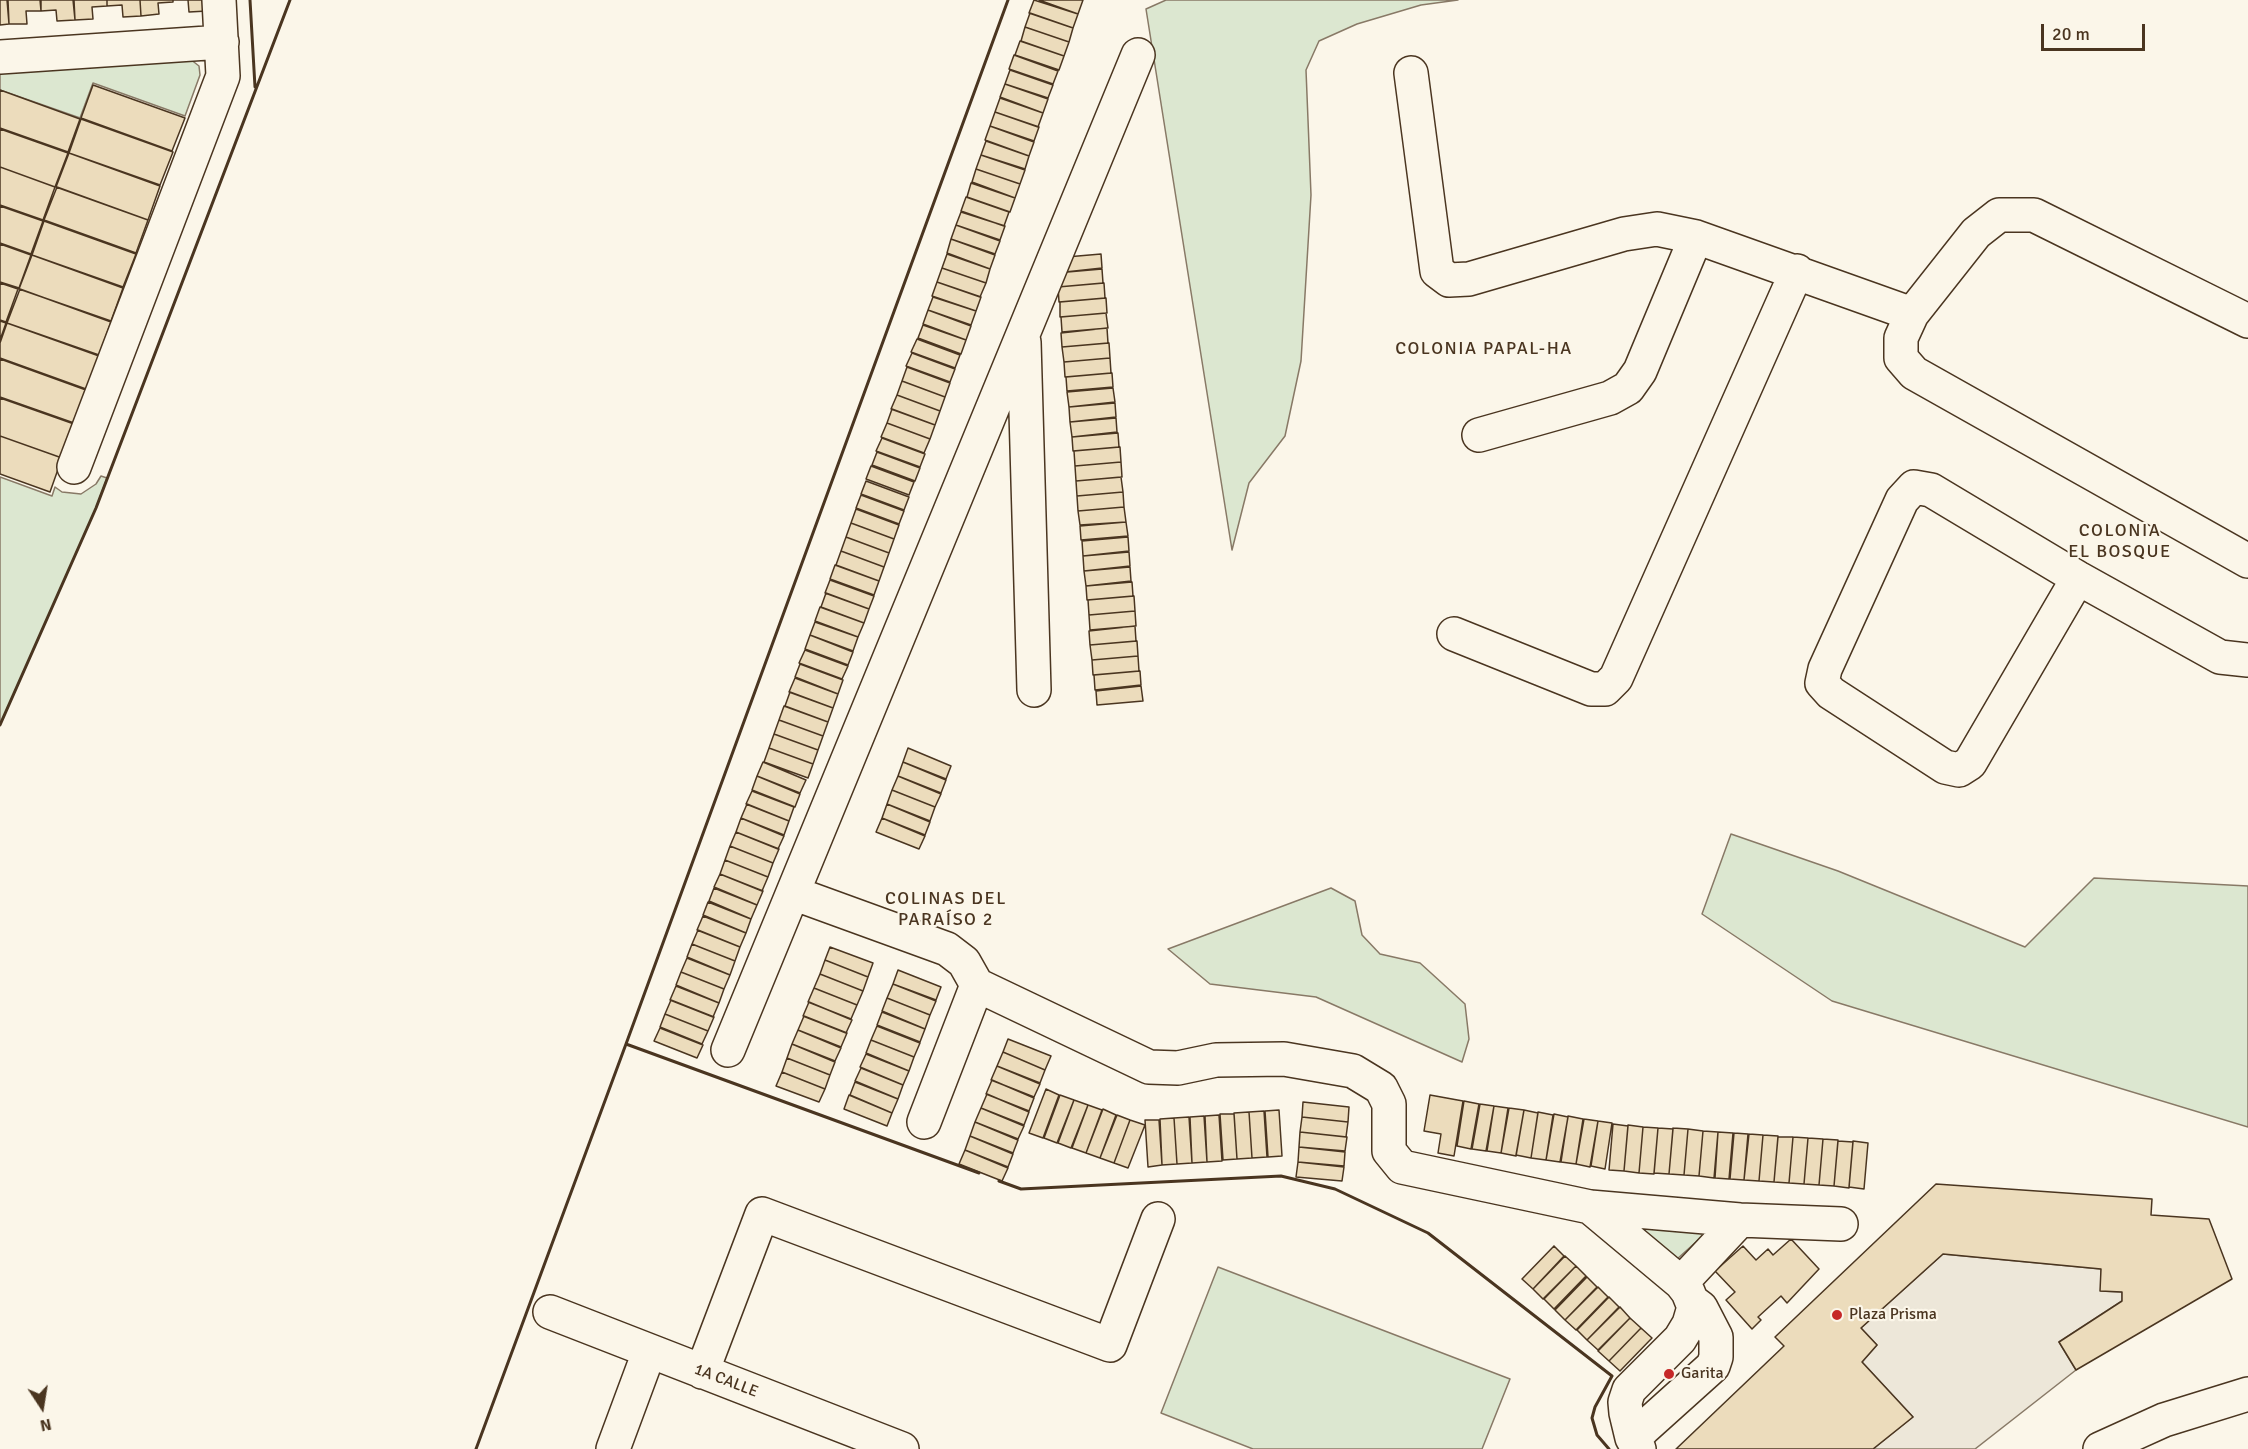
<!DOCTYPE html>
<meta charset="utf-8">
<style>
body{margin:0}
#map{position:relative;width:2248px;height:1449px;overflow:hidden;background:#fbf6e9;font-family:Signika,sans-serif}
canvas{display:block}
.north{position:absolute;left:12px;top:1377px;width:60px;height:60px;-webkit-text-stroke:4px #fbf6e9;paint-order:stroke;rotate:168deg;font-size:16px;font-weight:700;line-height:24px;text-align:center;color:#4a3520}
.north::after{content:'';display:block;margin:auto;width:21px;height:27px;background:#4a3520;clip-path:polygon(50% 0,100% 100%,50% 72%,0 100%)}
.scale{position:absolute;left:2041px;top:24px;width:104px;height:27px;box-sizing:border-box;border:3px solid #4a3520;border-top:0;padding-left:8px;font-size:18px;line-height:21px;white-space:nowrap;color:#4a3520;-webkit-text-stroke:4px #fbf6e9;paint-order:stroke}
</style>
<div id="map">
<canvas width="2248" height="1449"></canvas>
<div class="north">N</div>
<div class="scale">20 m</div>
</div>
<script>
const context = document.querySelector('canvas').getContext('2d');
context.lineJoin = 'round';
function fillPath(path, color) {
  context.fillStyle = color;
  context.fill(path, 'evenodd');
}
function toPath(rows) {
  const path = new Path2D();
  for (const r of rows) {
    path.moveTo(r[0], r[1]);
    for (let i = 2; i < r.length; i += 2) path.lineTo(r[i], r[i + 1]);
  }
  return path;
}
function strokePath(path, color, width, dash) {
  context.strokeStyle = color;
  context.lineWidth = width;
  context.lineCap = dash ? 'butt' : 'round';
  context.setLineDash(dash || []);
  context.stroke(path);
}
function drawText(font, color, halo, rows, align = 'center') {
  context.font = font + ' Signika,sans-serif';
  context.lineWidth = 4.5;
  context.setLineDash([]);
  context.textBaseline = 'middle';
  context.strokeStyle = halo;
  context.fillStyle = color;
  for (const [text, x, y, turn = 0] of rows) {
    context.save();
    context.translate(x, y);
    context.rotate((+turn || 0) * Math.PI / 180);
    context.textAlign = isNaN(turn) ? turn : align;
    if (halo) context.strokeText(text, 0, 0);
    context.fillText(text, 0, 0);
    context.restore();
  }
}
const green = toPath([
 [1166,0,1458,0,1421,5,1357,24,1319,41,1306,70,1311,195,1301,361,1285,436,1249,483,1232,550,1146,9,1166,0],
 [190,59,199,66,200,75,185,116,93,83,80,118,0,90,0,71,190,59],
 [101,476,107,478,96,508,0,725,0,477,52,496,55,487,62,492,81,494,96,484,101,476],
 [1731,834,1838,871,2025,947,2094,878,2248,886,2248,1127,1832,1001,1702,914,1731,834],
 [1331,888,1355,901,1362,935,1380,954,1420,963,1465,1004,1469,1039,1462,1062,1316,997,1210,984,1168,949,1331,888],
 [1636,1223,1706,1233,1676,1260,1636,1223],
 [1218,1267,1510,1379,1482,1449,1253,1449,1161,1413,1218,1267]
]);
fillPath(green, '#dce7d0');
strokePath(green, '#887966', 1.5);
const parking = toPath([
 [1943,1254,2101,1269,2101,1291,2122,1292,2122,1301,2059,1342,2076,1370,1975,1449,1873,1449,1913,1417,1862,1362,1877,1345,1861,1328,1943,1254]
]);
fillPath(parking, '#ede7d9');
strokePath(parking, '#887966', 1.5);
const building = toPath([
 [0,0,7,0,9,24,0,25,0,0],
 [8,0,40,0,41,11,26,11,27,24,9,24,8,0],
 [41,0,73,0,75,20,57,21,56,10,41,11,41,0],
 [74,0,107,0,107,6,92,7,93,19,75,20,74,0],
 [107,0,140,0,141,16,123,17,122,5,107,6,107,0],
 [140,0,173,0,173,2,158,3,159,14,141,16,140,0],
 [173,0,206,0,207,11,189,12,188,0,173,0],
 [1034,0,1078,14,1073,28,1029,13,1034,0],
 [1039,0,1083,0,1078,14,1039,0],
 [1030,13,1073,28,1069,42,1025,27,1030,13],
 [1025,27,1069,42,1064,56,1021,41,1025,27],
 [1020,41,1064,56,1059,70,1015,55,1020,41],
 [1014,55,1058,71,1053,84,1009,69,1014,55],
 [1010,70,1053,85,1048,98,1005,84,1010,70],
 [1005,84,1048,99,1043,113,1000,97,1005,84],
 [93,85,185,118,172,151,81,118,93,85],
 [0,90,80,119,68,152,0,128,0,90],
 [1000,98,1043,113,1038,127,995,112,1000,98],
 [995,112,1039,127,1034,141,990,126,995,112],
 [81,119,173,152,160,185,69,153,81,119],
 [990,126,1034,142,1029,156,985,140,990,126],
 [0,129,68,153,55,187,0,167,0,129],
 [986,141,1029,156,1025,169,981,155,986,141],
 [69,153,160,186,148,220,56,187,69,153],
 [981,155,1025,170,1020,184,976,169,981,155],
 [0,167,55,187,43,220,0,205,0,167],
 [976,169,1020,184,1015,198,972,182,976,169],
 [971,183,1015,198,1010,212,967,197,971,183],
 [57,187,148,220,136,253,44,220,57,187],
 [966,197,1009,212,1004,226,961,211,966,197],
 [0,206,43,221,31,254,0,243,0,206],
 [961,212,1005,226,1000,240,956,225,961,212],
 [44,221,136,254,123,287,32,255,44,221],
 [956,225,1000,241,995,254,951,239,956,225],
 [951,239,995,255,990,269,947,253,951,239],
 [0,244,31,255,19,288,0,282,0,244],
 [947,254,990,269,986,283,942,268,947,254],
 [1101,254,1102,268,1056,273,1055,258,1101,254],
 [32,255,123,288,111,321,19,289,32,255],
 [942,268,986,283,980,297,937,282,942,268],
 [1102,269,1103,283,1058,287,1056,273,1102,269],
 [937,282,981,297,976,311,932,296,937,282],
 [0,283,18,289,6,322,0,320,0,283],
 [1104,283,1105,298,1059,302,1058,287,1104,283],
 [20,289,111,322,99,355,7,323,20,289],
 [933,297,976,311,971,325,928,310,933,297],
 [1106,298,1107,313,1060,317,1060,302,1106,298],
 [928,310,971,326,966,340,923,324,928,310],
 [1106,313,1108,328,1062,332,1061,317,1106,313],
 [0,321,6,323,0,340,0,321],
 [7,323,99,356,86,389,0,358,0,343,7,323],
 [923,325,966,340,961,354,918,338,923,325],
 [1107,328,1108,343,1062,347,1061,333,1107,328],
 [917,339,960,355,955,368,911,352,917,339],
 [1109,343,1110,358,1064,362,1062,347,1109,343],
 [912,353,955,369,950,382,906,366,912,353],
 [1110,358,1111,373,1065,377,1064,362,1110,358],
 [0,359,86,390,74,423,0,397,0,359],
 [907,367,950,383,945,397,902,381,907,367],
 [1112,373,1113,387,1067,391,1066,377,1112,373],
 [902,381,945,397,940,411,897,395,902,381],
 [1113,388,1115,402,1069,407,1067,392,1113,388],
 [897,395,940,411,935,425,891,409,897,395],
 [0,398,74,424,62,458,0,436,0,398],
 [1115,403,1116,417,1070,422,1069,407,1115,403],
 [892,409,935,425,930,439,887,423,892,409],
 [1116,418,1117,432,1072,437,1070,422,1116,418],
 [887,423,930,439,924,453,881,437,887,423],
 [1118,433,1119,447,1073,451,1072,437,1118,433],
 [0,436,62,458,50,492,0,474,0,436],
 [882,438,925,454,920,467,876,451,882,438],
 [1120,447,1121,462,1075,466,1074,451,1120,447],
 [877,452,920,468,915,481,872,465,877,452],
 [1121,462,1122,477,1076,481,1075,466,1121,462],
 [871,466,914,482,909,495,866,479,871,466],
 [1121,477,1123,492,1077,496,1076,481,1121,477],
 [866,481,909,497,904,510,861,494,866,481],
 [1123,492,1124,507,1078,511,1077,496,1123,492],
 [861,495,904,511,899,524,856,508,861,495],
 [1124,507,1126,522,1080,525,1078,511,1124,507],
 [856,509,899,525,894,539,851,523,856,509],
 [1126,522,1128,536,1081,540,1080,526,1126,522],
 [851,523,894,539,889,553,846,537,851,523],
 [846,537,889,553,884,567,841,551,846,537],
 [1128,537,1129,551,1083,556,1082,541,1128,537],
 [841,551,884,567,879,581,836,565,841,551],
 [1129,552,1130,566,1084,571,1083,556,1129,552],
 [835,565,879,581,874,595,830,579,835,565],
 [1130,567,1131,581,1086,586,1084,571,1130,567],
 [830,580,874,596,869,609,825,593,830,580],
 [1132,582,1133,596,1087,600,1086,586,1132,582],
 [826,593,869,609,864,623,821,607,826,593],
 [1134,596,1135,611,1089,615,1088,600,1134,596],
 [820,607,864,623,858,637,815,621,820,607],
 [1135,611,1136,626,1090,630,1089,615,1135,611],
 [815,622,858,637,853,651,810,635,815,622],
 [1135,626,1136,641,1090,645,1089,631,1135,626],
 [810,635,853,652,848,665,805,649,810,635],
 [1137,641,1138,656,1092,660,1090,645,1137,641],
 [805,650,848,666,842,679,799,663,805,650],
 [1138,656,1139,671,1093,675,1092,660,1138,656],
 [800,664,843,680,838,694,795,677,800,664],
 [1140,671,1141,685,1095,690,1094,675,1140,671],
 [795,678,838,694,833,708,789,692,795,678],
 [1141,686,1143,701,1097,705,1096,691,1141,686],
 [790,692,833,708,828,722,785,706,790,692],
 [784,706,828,722,823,736,779,720,784,706],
 [779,720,823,736,818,750,774,734,779,720],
 [774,734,818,750,813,764,769,748,774,734],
 [769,748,813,764,808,778,764,762,769,748],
 [908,748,951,766,946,779,903,762,908,748],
 [763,762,806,780,800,793,757,776,763,762],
 [903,762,946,780,941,793,898,776,903,762],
 [757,776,800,794,795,807,752,790,757,776],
 [898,776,941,794,935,807,892,790,898,776],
 [892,790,935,807,930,821,887,804,892,790],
 [752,791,794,807,789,821,746,804,752,791],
 [747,804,789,821,784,835,741,818,747,804],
 [887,804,930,822,925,835,882,818,887,804],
 [741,818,784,836,778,849,736,832,741,818],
 [882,818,925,836,919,849,876,832,882,818],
 [736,832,779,849,773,863,730,846,736,832],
 [730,846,773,863,768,877,725,860,730,846],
 [725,860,768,877,762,891,720,874,725,860],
 [720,874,763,891,757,905,714,887,720,874],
 [714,888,757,905,751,919,709,901,714,888],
 [708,902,751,919,746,933,703,915,708,902],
 [703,916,746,933,740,947,697,930,703,916],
 [698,930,740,947,735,961,692,944,698,930],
 [692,944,735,961,730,975,687,957,692,944],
 [830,947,873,963,868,977,825,960,830,947],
 [687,958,730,975,724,989,681,972,687,958],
 [825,960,868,977,863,991,820,974,825,960],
 [898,970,941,987,936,1000,893,984,898,970],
 [681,972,724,989,719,1003,676,985,681,972],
 [820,974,863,991,857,1005,814,988,820,974],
 [893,984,936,1001,930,1015,887,998,893,984],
 [676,986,719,1003,713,1017,670,1000,676,986],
 [814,988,857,1005,851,1019,808,1002,814,988],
 [887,998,930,1015,925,1029,882,1011,887,998],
 [671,1000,714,1017,708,1031,665,1014,671,1000],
 [809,1002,852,1020,846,1033,803,1016,809,1002],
 [882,1012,925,1029,920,1042,877,1025,882,1012],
 [665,1014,708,1031,702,1044,660,1027,665,1014],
 [804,1016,847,1033,841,1047,798,1030,804,1016],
 [877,1026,920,1043,914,1057,871,1040,877,1026],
 [660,1028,703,1045,697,1058,654,1041,660,1028],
 [798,1030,841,1048,835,1061,792,1044,798,1030],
 [1008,1039,1051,1056,1045,1070,1003,1052,1008,1039],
 [871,1040,914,1057,909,1071,866,1053,871,1040],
 [792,1044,835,1062,830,1075,787,1058,792,1044],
 [1003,1052,1045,1070,1040,1083,997,1066,1003,1052],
 [866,1054,909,1071,903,1085,860,1067,866,1054],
 [787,1058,830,1075,825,1089,782,1072,787,1058],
 [997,1066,1040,1084,1034,1097,991,1080,997,1066],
 [861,1068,903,1085,898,1099,855,1081,861,1068],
 [782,1072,825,1089,819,1102,776,1086,782,1072],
 [992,1080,1034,1098,1029,1111,986,1094,992,1080],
 [855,1082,898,1099,892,1113,850,1095,855,1082],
 [1046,1089,1059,1095,1043,1138,1029,1133,1046,1089],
 [987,1094,1029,1112,1024,1125,981,1108,987,1094],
 [849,1095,892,1113,887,1126,844,1109,849,1095],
 [1060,1095,1074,1100,1057,1143,1044,1138,1060,1095],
 [1430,1095,1463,1101,1454,1156,1438,1153,1441,1134,1424,1131,1430,1095],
 [1074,1100,1088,1105,1071,1148,1058,1143,1074,1100],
 [1464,1101,1479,1104,1471,1149,1457,1146,1464,1101],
 [1303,1102,1349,1107,1348,1122,1302,1117,1303,1102],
 [1480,1104,1494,1106,1486,1151,1472,1149,1480,1104],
 [1088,1105,1102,1110,1086,1153,1072,1148,1088,1105],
 [1494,1106,1508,1108,1501,1153,1487,1151,1494,1106],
 [981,1108,1024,1126,1018,1139,975,1122,981,1108],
 [1509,1108,1524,1110,1516,1156,1501,1153,1509,1108],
 [1103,1109,1116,1115,1100,1158,1086,1153,1103,1109],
 [1279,1110,1282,1156,1268,1157,1265,1111,1279,1110],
 [1524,1110,1538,1113,1531,1158,1516,1155,1524,1110],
 [1264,1111,1267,1157,1252,1158,1249,1112,1264,1111],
 [1249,1112,1252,1158,1237,1159,1234,1113,1249,1112],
 [1538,1112,1553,1115,1546,1160,1531,1158,1538,1112],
 [1220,1114,1234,1114,1237,1159,1223,1160,1220,1114],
 [1554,1114,1568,1117,1560,1162,1546,1160,1554,1114],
 [1117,1115,1130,1120,1114,1163,1100,1158,1117,1115],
 [1219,1115,1222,1161,1207,1162,1205,1116,1219,1115],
 [1204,1116,1207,1162,1192,1163,1190,1117,1204,1116],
 [1568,1116,1583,1119,1576,1164,1561,1162,1568,1116],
 [1189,1117,1192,1163,1177,1164,1174,1118,1189,1117],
 [1302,1117,1348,1122,1346,1137,1300,1132,1302,1117],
 [1174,1118,1177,1164,1162,1165,1160,1119,1174,1118],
 [1584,1119,1598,1121,1590,1167,1576,1164,1584,1119],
 [1130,1120,1145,1125,1128,1168,1114,1163,1130,1120],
 [1145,1120,1159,1120,1162,1165,1148,1167,1145,1120],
 [1598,1121,1612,1123,1605,1169,1591,1166,1598,1121],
 [975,1122,1018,1140,1013,1153,970,1136,975,1122],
 [1613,1124,1628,1126,1624,1171,1609,1170,1613,1124],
 [1628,1125,1643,1127,1639,1173,1624,1171,1628,1125],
 [1643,1127,1658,1128,1654,1174,1639,1173,1643,1127],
 [1658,1128,1673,1129,1669,1174,1654,1173,1658,1128],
 [1673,1128,1688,1129,1684,1175,1669,1174,1673,1128],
 [1688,1129,1703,1131,1699,1176,1684,1175,1688,1129],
 [1703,1131,1718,1132,1714,1178,1699,1176,1703,1131],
 [1300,1132,1347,1137,1345,1151,1299,1147,1300,1132],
 [1718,1132,1733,1133,1729,1179,1715,1178,1718,1132],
 [1734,1133,1748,1134,1744,1180,1730,1179,1734,1133],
 [1749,1134,1763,1135,1759,1181,1744,1180,1749,1134],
 [1763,1135,1778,1136,1774,1182,1759,1181,1763,1135],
 [970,1136,1013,1154,1008,1167,965,1150,970,1136],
 [1778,1137,1793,1137,1789,1183,1774,1182,1778,1137],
 [1793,1137,1808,1138,1804,1184,1789,1183,1793,1137],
 [1808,1138,1823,1139,1819,1185,1804,1184,1808,1138],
 [1823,1139,1838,1140,1834,1186,1819,1185,1823,1139],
 [1838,1141,1853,1142,1849,1188,1834,1186,1838,1141],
 [1853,1141,1868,1143,1864,1189,1849,1187,1853,1141],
 [1299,1147,1345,1152,1344,1166,1298,1162,1299,1147],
 [965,1150,1008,1168,1002,1181,959,1164,965,1150],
 [1298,1162,1344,1167,1342,1181,1296,1177,1298,1162],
 [1936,1184,2152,1199,2151,1215,2209,1219,2232,1279,2076,1370,2059,1342,2122,1301,2122,1292,2100,1291,2101,1269,1943,1254,1861,1328,1877,1345,1862,1362,1913,1417,1873,1449,1676,1449,1784,1346,1775,1337,1936,1184],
 [1791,1239,1819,1269,1787,1303,1781,1296,1758,1317,1761,1320,1752,1329,1726,1300,1735,1292,1715,1271,1743,1246,1756,1260,1768,1249,1773,1255,1791,1239],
 [1554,1246,1564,1256,1533,1289,1522,1279,1554,1246],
 [1565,1256,1576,1266,1543,1299,1533,1289,1565,1256],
 [1576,1266,1586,1276,1554,1309,1544,1299,1576,1266],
 [1587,1277,1597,1287,1565,1320,1555,1310,1587,1277],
 [1598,1287,1608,1297,1576,1330,1565,1320,1598,1287],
 [1609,1297,1619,1307,1587,1340,1577,1330,1609,1297],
 [1620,1307,1630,1318,1598,1350,1587,1340,1620,1307],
 [1630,1318,1641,1328,1609,1361,1598,1351,1630,1318],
 [1641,1328,1652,1338,1620,1371,1609,1361,1641,1328]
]);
fillPath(building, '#ecdcbc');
strokePath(building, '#4a3520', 1.5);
const minor = toPath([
 [0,57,222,42],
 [1411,73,1437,271,1449,280,1469,279,1624,234,1657,229,1696,237,1912,314],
 [2248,321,2034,215,1999,215,1976,233,1912,314,1901,338,1901,358,1914,373,2248,561],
 [1024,342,1034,690],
 [1479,435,1610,398,1628,388,1640,371,1696,237],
 [74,467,223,76,219,0],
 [2078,578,1970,763,1959,770,1945,767,1831,693,1822,683,1825,669,1902,500,1914,487,1931,490,2078,578,2220,657,2248,660],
 [1454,634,1591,689,1605,689,1616,678,1797,271],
 [793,893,947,949,964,962,977,985,1149,1067,1178,1068,1216,1060,1284,1059,1353,1071,1381,1088,1389,1104,1389,1151,1402,1167,1590,1207,1740,1220,1841,1224],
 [728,1050,1138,55],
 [924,1122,977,985],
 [1590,1207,1681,1283,1688,1292,1694,1307,1689,1324,1680,1339,1629,1390,1625,1402,1626,1413,1632,1438,1639,1449],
 [1681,1283,1740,1220],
 [550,1312,902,1449],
 [702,1372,762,1214,1110,1345,1158,1219],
 [1635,1444,1637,1436,1644,1428,1713,1366,1716,1357,1716,1337,1701,1308,1693,1302],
 [613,1449,649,1352]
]);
const major = toPath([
 [2100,1449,2164,1420,2248,1394]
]);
strokePath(minor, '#4a3520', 36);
strokePath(major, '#4a3520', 36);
strokePath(minor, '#fbf6e9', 33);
strokePath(major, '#fbf6e9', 33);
strokePath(toPath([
 [250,0,255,87],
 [0,725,96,508,290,0],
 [979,1173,626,1044,1008,0],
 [999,1181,1021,1189,1281,1176,1335,1189,1428,1233,1612,1376,1595,1407,1592,1418,1597,1435,1609,1449],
 [476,1449,626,1044]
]), '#4a3520', 3);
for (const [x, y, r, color] of [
 [1837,1315,6,"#c62828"],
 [1669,1374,6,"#c62828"]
]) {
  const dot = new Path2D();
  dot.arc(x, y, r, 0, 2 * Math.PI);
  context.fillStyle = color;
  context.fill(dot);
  strokePath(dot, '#fbf6e9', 2);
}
drawText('16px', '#4a3520', '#fbf6e9', [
 ["Plaza Prisma",1849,1315],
 ["Garita",1681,1374]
], 'left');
drawText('16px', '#4a3520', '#fbf6e9', [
 ["1A CALLE",726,1381,21]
]);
context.letterSpacing = '1.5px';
drawText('18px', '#4a3520', '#fbf6e9', [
 ["COLONIA PAPAL-HA",1484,349],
 ["COLONIA",2120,531],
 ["EL BOSQUE",2120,552],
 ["COLINAS DEL",946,899],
 ["PARAÍSO 2",946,920]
]);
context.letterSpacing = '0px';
</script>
